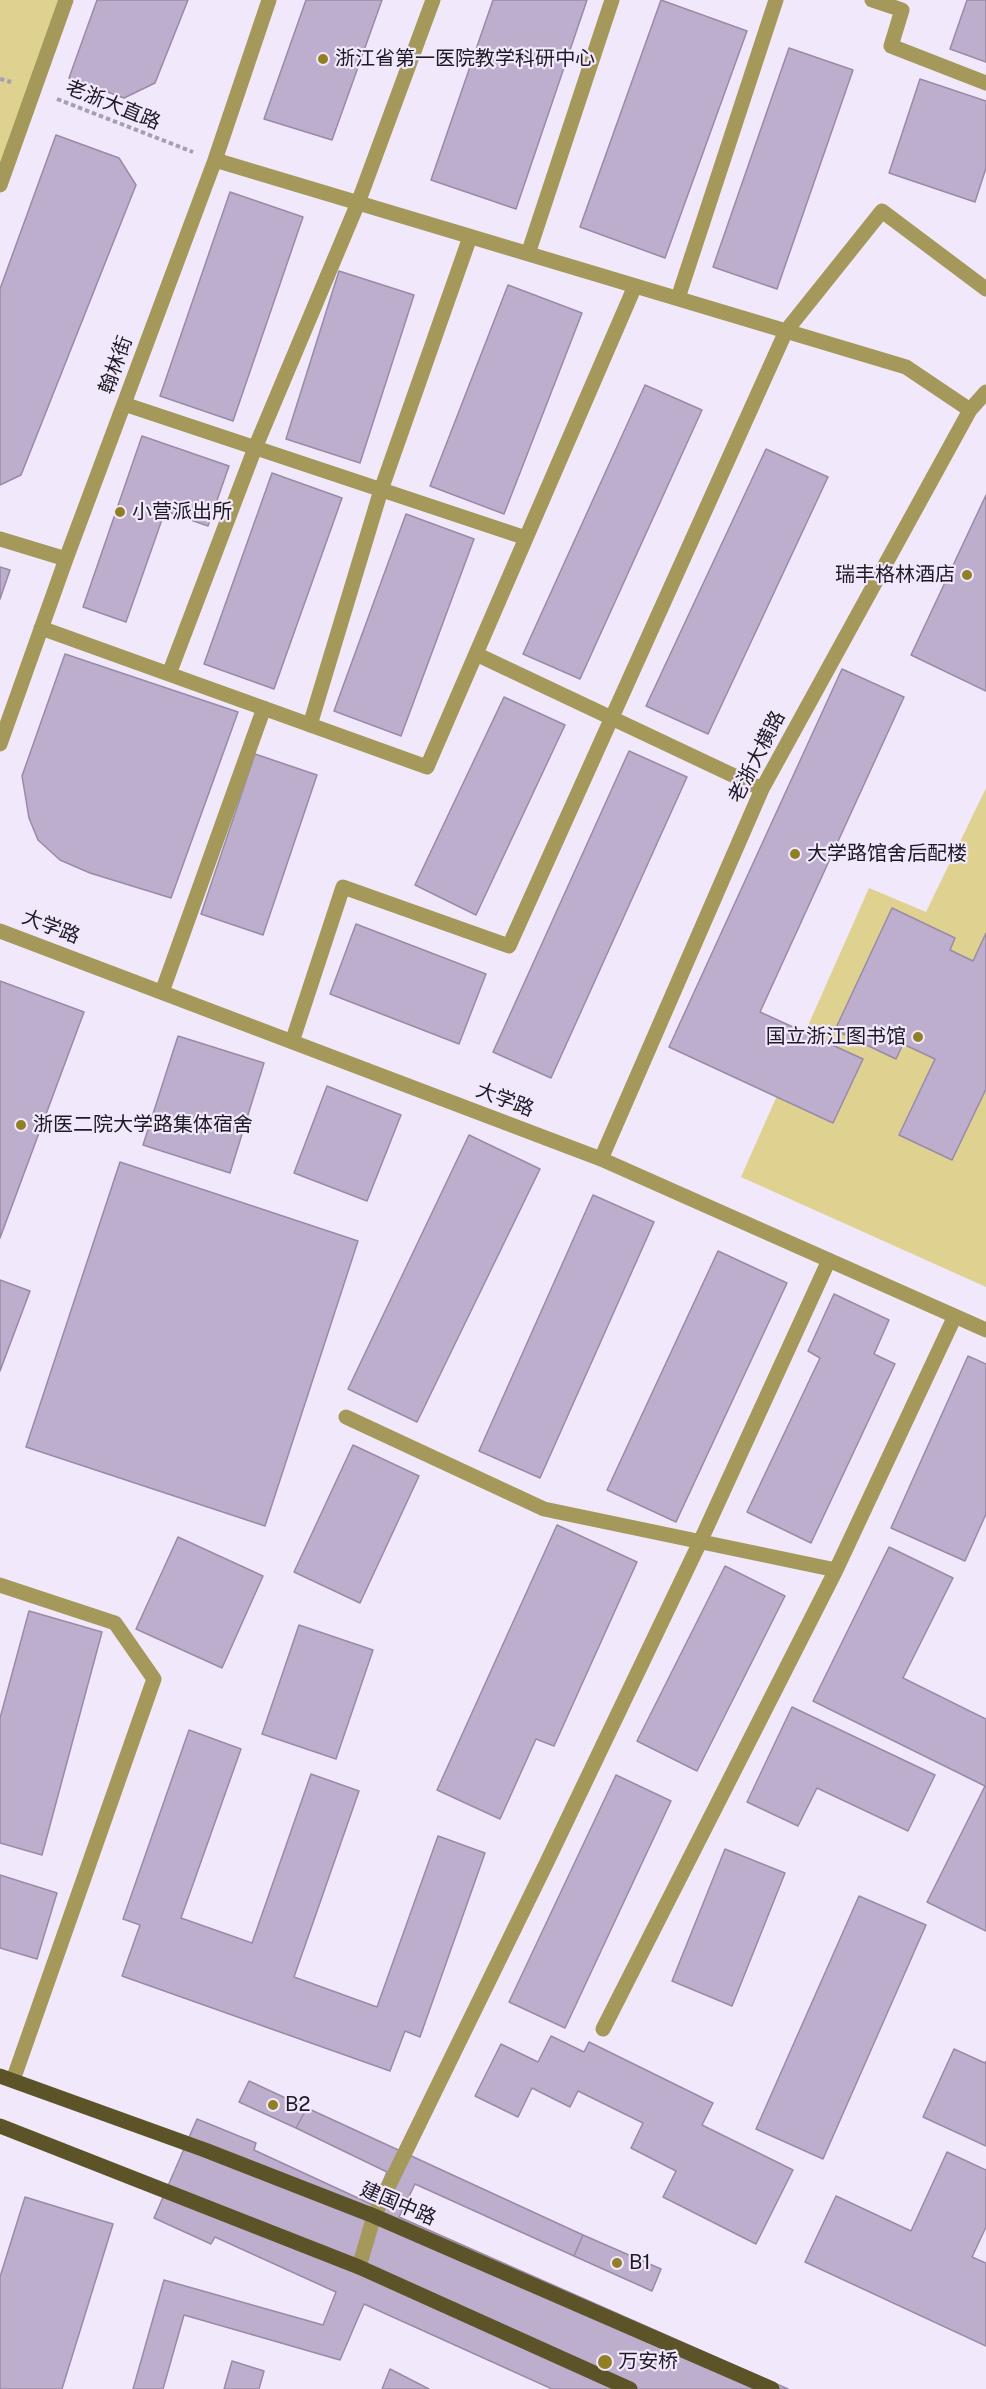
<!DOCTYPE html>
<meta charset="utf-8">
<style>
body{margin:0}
canvas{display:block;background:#f1e8fb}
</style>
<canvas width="986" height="2389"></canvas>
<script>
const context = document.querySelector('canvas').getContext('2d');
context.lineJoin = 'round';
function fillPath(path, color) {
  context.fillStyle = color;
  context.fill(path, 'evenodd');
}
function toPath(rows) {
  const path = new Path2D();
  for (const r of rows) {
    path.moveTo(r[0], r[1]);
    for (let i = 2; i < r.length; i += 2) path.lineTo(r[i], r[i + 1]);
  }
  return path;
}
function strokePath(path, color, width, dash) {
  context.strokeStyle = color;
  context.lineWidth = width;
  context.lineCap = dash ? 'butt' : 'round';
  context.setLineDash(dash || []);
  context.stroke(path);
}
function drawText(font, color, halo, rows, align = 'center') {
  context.font = font + ' "Public Sans","Noto Sans SC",sans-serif';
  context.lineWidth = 4.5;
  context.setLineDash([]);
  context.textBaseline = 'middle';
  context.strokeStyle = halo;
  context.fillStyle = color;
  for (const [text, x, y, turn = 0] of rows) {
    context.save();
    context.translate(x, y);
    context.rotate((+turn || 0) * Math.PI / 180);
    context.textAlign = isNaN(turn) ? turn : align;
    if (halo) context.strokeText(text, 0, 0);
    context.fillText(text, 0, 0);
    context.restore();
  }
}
fillPath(toPath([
 [0,0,66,0,0,185],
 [986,788,986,1287,741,1177,869,888,926,912]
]), '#dfd190');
const building = toPath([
 [97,0,188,0,155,83,124,98,69,78,97,0],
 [306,0,382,0,332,140,264,119,306,0],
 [493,0,587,0,516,209,431,180,493,0],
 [661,0,747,31,665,258,580,227,661,0],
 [967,0,986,0,986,62,950,49,967,0],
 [789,48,853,70,777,289,713,267,789,48],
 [920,79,986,101,986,168,975,202,889,173,920,79],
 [56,135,119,158,136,185,21,475,0,485,0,289,56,135],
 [230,192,303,217,233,421,160,396,230,192],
 [339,271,414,295,360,463,286,439,339,271],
 [508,285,582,313,504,514,430,486,508,285],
 [645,385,702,410,580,679,523,654,645,385],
 [142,436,229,466,208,526,165,511,126,622,83,607,142,436],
 [766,449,828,477,708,734,646,706,766,449],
 [272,473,342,498,274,689,204,664,272,473],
 [986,495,986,691,911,655,986,495],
 [406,514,474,539,401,736,334,711,406,514],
 [0,567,10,570,0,599,0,567],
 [65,654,238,712,171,898,90,873,60,860,38,840,29,818,22,776,65,654],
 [842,669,904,697,760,1012,863,1059,833,1123,669,1047,842,669],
 [504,697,565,725,476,915,415,885,504,697],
 [629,751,687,777,551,1078,493,1052,629,751],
 [255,754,317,775,263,935,201,914,255,754],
 [892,908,955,938,950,950,973,961,986,933,986,1089,952,1160,899,1135,935,1059,903,1044,896,1059,835,1030,892,908],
 [356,924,486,974,459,1044,330,994,356,924],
 [0,981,84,1012,0,1238,0,981],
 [178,1036,264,1063,230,1173,143,1145,178,1036],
 [327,1086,401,1115,367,1201,294,1173,327,1086],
 [469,1135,540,1169,417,1422,348,1389,469,1135],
 [120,1162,358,1241,265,1526,26,1447,120,1162],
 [593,1195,654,1222,540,1478,479,1451,593,1195],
 [718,1251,787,1283,676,1522,607,1490,718,1251],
 [0,1280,30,1291,0,1371,0,1280],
 [834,1294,889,1320,874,1354,895,1364,811,1543,747,1512,820,1358,808,1351,834,1294],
 [968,1356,986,1364,986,1514,965,1561,891,1528,968,1356],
 [353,1445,419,1476,360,1603,294,1572,353,1445],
 [557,1525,637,1562,554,1746,536,1739,500,1819,437,1790,557,1525],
 [178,1537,263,1576,222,1668,136,1629,178,1537],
 [889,1547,953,1578,903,1678,986,1719,986,1931,927,1902,985,1786,813,1701,889,1547],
 [725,1566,785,1596,697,1771,637,1741,725,1566],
 [29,1611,102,1632,42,1855,0,1843,0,1718,29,1611],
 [299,1625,373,1650,336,1759,262,1734,299,1625],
 [792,1707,935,1775,908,1831,817,1788,798,1826,747,1802,792,1707],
 [189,1730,241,1749,181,1918,252,1943,311,1774,359,1791,294,1977,377,2007,438,1836,485,1853,420,2037,405,2031,390,2071,122,1976,140,1925,123,1919,189,1730],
 [616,1775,671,1801,565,2028,509,2002,616,1775],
 [725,1849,785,1873,732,2006,672,1981,725,1849],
 [0,1875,57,1893,37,1959,0,1948,0,1875],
 [859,1896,926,1925,823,2159,756,2129,859,1896],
 [551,2036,584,2052,589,2042,713,2103,702,2125,793,2170,756,2244,663,2197,676,2171,631,2148,643,2123,578,2091,570,2107,532,2088,518,2117,475,2096,501,2044,538,2062,551,2036],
 [954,2049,985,2063,986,2061,986,2146,923,2117,954,2049],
 [249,2081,307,2108,296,2128,239,2102,249,2081],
 [307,2108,583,2235,574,2256,415,2184,399,2217,788,2389,552,2389,364,2304,340,2360,184,2315,163,2389,133,2389,164,2280,323,2325,336,2292,215,2237,211,2244,154,2218,197,2119,256,2143,254,2150,373,2205,387,2172,296,2128,307,2108],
 [947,2152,986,2170,986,2227,972,2257,986,2263,986,2346,805,2262,836,2196,911,2231,947,2152],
 [25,2197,113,2224,62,2389,0,2389,0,2277,25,2197],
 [583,2235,661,2269,652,2291,574,2256,583,2235],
 [232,2361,264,2371,259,2389,224,2389,232,2361],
 [390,2369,429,2389,382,2389,390,2369]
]);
fillPath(building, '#bcaecc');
strokePath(building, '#998ba8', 1.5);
strokePath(toPath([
 [0,79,11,82],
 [57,99,193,152]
]), '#a69faf', 4, [4.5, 3]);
strokePath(toPath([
 [872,0,902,10,891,46,986,83],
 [215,160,906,367,970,410],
 [0,185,66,0],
 [528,254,612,0],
 [678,298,776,0],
 [124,404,526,538],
 [0,539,66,559],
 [41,628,427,767,635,286],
 [476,654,762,789],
 [169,674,255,448,358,203,433,0],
 [310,725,381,490,470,237],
 [0,744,66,559,215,160,269,0],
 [0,931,601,1159,986,1330],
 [162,992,264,708],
 [292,1042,343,887,509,946,786,331,882,211,986,289],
 [601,1159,762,789,970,410,986,392],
 [346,1417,544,1509,836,1570],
 [0,1585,115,1623,154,1679,13,2080],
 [603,2029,836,1570,955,1316],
 [359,2267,374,2216,546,1864,700,1542,829,1260]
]), '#a5985b', 15);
strokePath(toPath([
 [0,2076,205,2150,374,2216,772,2389],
 [0,2126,359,2267,630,2389]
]), '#5c5328', 15);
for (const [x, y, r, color] of [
 [323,59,6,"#917f26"],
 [120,512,6,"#917f26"],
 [967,575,6,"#917f26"],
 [795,854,6,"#917f26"],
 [918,1037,6,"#917f26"],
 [21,1125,6,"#917f26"],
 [273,2105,6,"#917f26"],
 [617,2263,6,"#917f26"],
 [605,2362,8,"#917f26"]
]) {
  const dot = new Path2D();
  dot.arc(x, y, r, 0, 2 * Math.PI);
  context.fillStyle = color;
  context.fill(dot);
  strokePath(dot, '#f1e8fb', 2);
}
drawText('20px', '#1e1924', '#f1e8fb', [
 ["浙江省第一医院教学科研中心",335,59],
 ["小营派出所",132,512],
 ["瑞丰格林酒店",955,575,"right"],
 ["大学路馆舍后配楼",807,854],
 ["国立浙江图书馆",906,1037,"right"],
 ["浙医二院大学路集体宿舍",33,1125],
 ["B2",285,2105],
 ["B1",629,2263],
 ["万安桥",618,2362]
], 'left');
drawText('20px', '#1e1924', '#f1e8fb', [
 ["老浙大直路",113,105,22],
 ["翰林街",116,365,-70],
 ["老浙大横路",757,757,-63],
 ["大学路",51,927,21],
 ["大学路",505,1100,21],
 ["建国中路",398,2204,23]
]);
</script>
